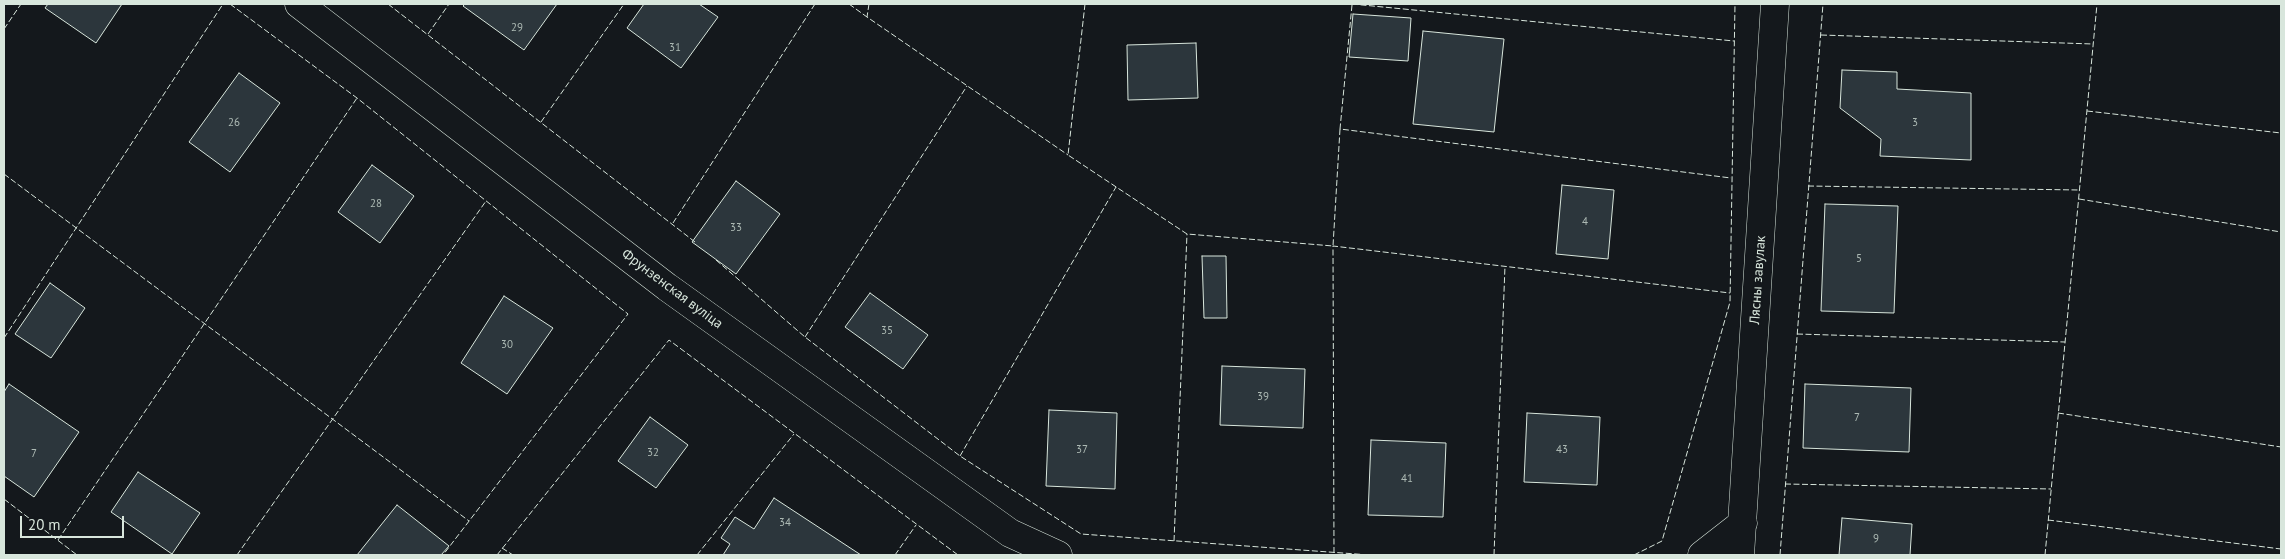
<!DOCTYPE html>
<meta charset="utf-8">
<style>
body{margin:0}
#map{position:relative;width:2285px;height:559px;overflow:hidden;background:#14181c;font-family:"PT Sans",sans-serif}
canvas{display:block}
.frame{position:absolute;inset:0;border:5px solid #d8e6dc;pointer-events:none}
.scale{position:absolute;left:20px;top:516px;width:104px;height:22px;box-sizing:border-box;border:2px solid #d8e6dc;border-top:0;padding-left:6px;font-size:15px;line-height:18px;white-space:nowrap;color:#d8e6dc;-webkit-text-stroke:4px #14181c;paint-order:stroke}
</style>
<div id="map">
<canvas width="2285" height="559"></canvas>
<div class="frame"></div>
<div class="scale">20 m</div>
</div>
<script>
const context = document.querySelector('canvas').getContext('2d');
context.lineJoin = 'round';
function fillPath(path, color) {
  context.fillStyle = color;
  context.fill(path, 'evenodd');
}
function toPath(rows) {
  const path = new Path2D();
  for (const r of rows) {
    path.moveTo(r[0], r[1]);
    for (let i = 2; i < r.length; i += 2) path.lineTo(r[i], r[i + 1]);
  }
  return path;
}
function strokePath(path, color, width, dash) {
  context.strokeStyle = color;
  context.lineWidth = width;
  context.lineCap = dash ? 'butt' : 'round';
  context.setLineDash(dash || []);
  context.stroke(path);
}
function drawText(font, color, halo, rows, align = 'center') {
  context.font = font + ' "PT Sans",sans-serif';
  context.lineWidth = 4;
  context.setLineDash([]);
  context.textBaseline = 'middle';
  context.strokeStyle = halo;
  context.fillStyle = color;
  for (const [text, x, y, turn = 0] of rows) {
    context.save();
    context.translate(x, y);
    context.rotate((+turn || 0) * Math.PI / 180);
    context.textAlign = isNaN(turn) ? turn : align;
    if (halo) context.strokeText(text, 0, 0);
    context.fillText(text, 0, 0);
    context.restore();
  }
}
const building = toPath([
 [48,4,122,4,96,43,45,8,48,4],
 [465,4,557,4,524,50,463,6,465,4],
 [644,4,699,4,718,17,681,68,627,28,644,4],
 [1353,14,1411,18,1408,61,1349,57,1353,14],
 [1423,31,1504,39,1494,132,1413,124,1423,31],
 [1196,43,1198,98,1128,100,1127,45,1196,43],
 [1842,70,1897,72,1897,89,1971,93,1971,160,1880,156,1881,139,1840,108,1842,70],
 [239,73,280,103,230,172,189,142,239,73],
 [372,165,414,196,380,243,338,212,372,165],
 [736,181,780,214,736,274,692,242,736,181],
 [1562,185,1614,190,1608,259,1556,254,1562,185],
 [1825,204,1898,206,1894,313,1821,311,1825,204],
 [1202,256,1226,256,1227,318,1204,318,1202,256],
 [50,283,85,308,51,358,15,334,50,283],
 [870,293,928,335,903,369,845,327,870,293],
 [504,296,553,328,507,394,461,363,504,296],
 [1222,366,1305,369,1303,428,1220,425,1222,366],
 [9,384,79,432,34,497,4,476,4,392,9,384],
 [1805,384,1911,388,1909,452,1803,448,1805,384],
 [1049,410,1117,413,1115,489,1046,486,1049,410],
 [1527,413,1600,417,1597,485,1524,482,1527,413],
 [650,417,688,445,656,488,618,461,650,417],
 [1371,440,1446,443,1443,517,1368,515,1371,440],
 [138,472,200,513,172,554,111,512,138,472],
 [774,498,861,555,723,555,730,544,721,538,735,517,754,529,774,498],
 [397,505,449,546,441,555,357,555,397,505],
 [1842,518,1912,524,1910,555,1839,555,1842,518]
]);
fillPath(building, '#2c363c');
strokePath(building, '#d8e6dc', 1);
const minor = toPath([
 [299,4,667,287,1010,533,1058,555],
 [1702,555,1743,523],
 [1740,555,1775,4]
]);
strokePath(minor, '#d8e6dc', 29);
strokePath(minor, '#14181c', 28);
strokePath(toPath([
 [230,4,357,98,628,314,443,555],
 [388,4,695,242],
 [849,4,867,17],
 [869,4,867,17,1068,155],
 [1085,4,1068,155,1187,234,1333,246,1340,129],
 [1352,4,1734,41],
 [1352,5,1340,129,1731,178],
 [4,29,21,4],
 [428,34,449,4],
 [1821,35,2093,44],
 [2087,111,2281,133],
 [541,122,624,4],
 [4,174,469,521],
 [1808,186,2079,190],
 [2079,199,2281,232],
 [673,223,815,4],
 [716,260,805,337,960,456,1081,534,1370,555],
 [1797,334,2065,342],
 [805,337,967,86],
 [4,338,223,4],
 [2058,413,2281,447],
 [960,456,1116,187],
 [1785,484,2051,489],
 [4,499,77,555],
 [2048,520,2281,549],
 [58,540,357,98],
 [1174,541,1187,234],
 [502,548,513,555],
 [1334,553,1333,246,1730,293],
 [237,555,486,201],
 [497,555,669,340,958,555],
 [697,555,794,434],
 [895,555,916,525],
 [1494,555,1505,266],
 [1634,555,1662,541,1730,302,1735,4],
 [1780,555,1823,4],
 [2045,555,2097,4]
]), '#d8e6dc', 1, [6, 2.5]);
drawText('11px', '#adbab4', null, [
 ["29",517,28],
 ["31",675,48],
 ["26",234,123],
 ["3",1915,123],
 ["28",376,204],
 ["4",1585,222],
 ["33",736,228],
 ["5",1859,259],
 ["35",887,331],
 ["30",507,345],
 ["39",1263,397],
 ["7",1857,418],
 ["37",1082,450],
 ["43",1562,450],
 ["32",653,453],
 ["7",34,454],
 ["41",1407,479],
 ["34",785,523],
 ["9",1876,539]
]);
drawText('14px', '#d8e6dc', '#14181c', [
 ["Лясны завулак",1758,280,-86],
 ["Фрунзенская вуліца",672,289,37]
]);
</script>
